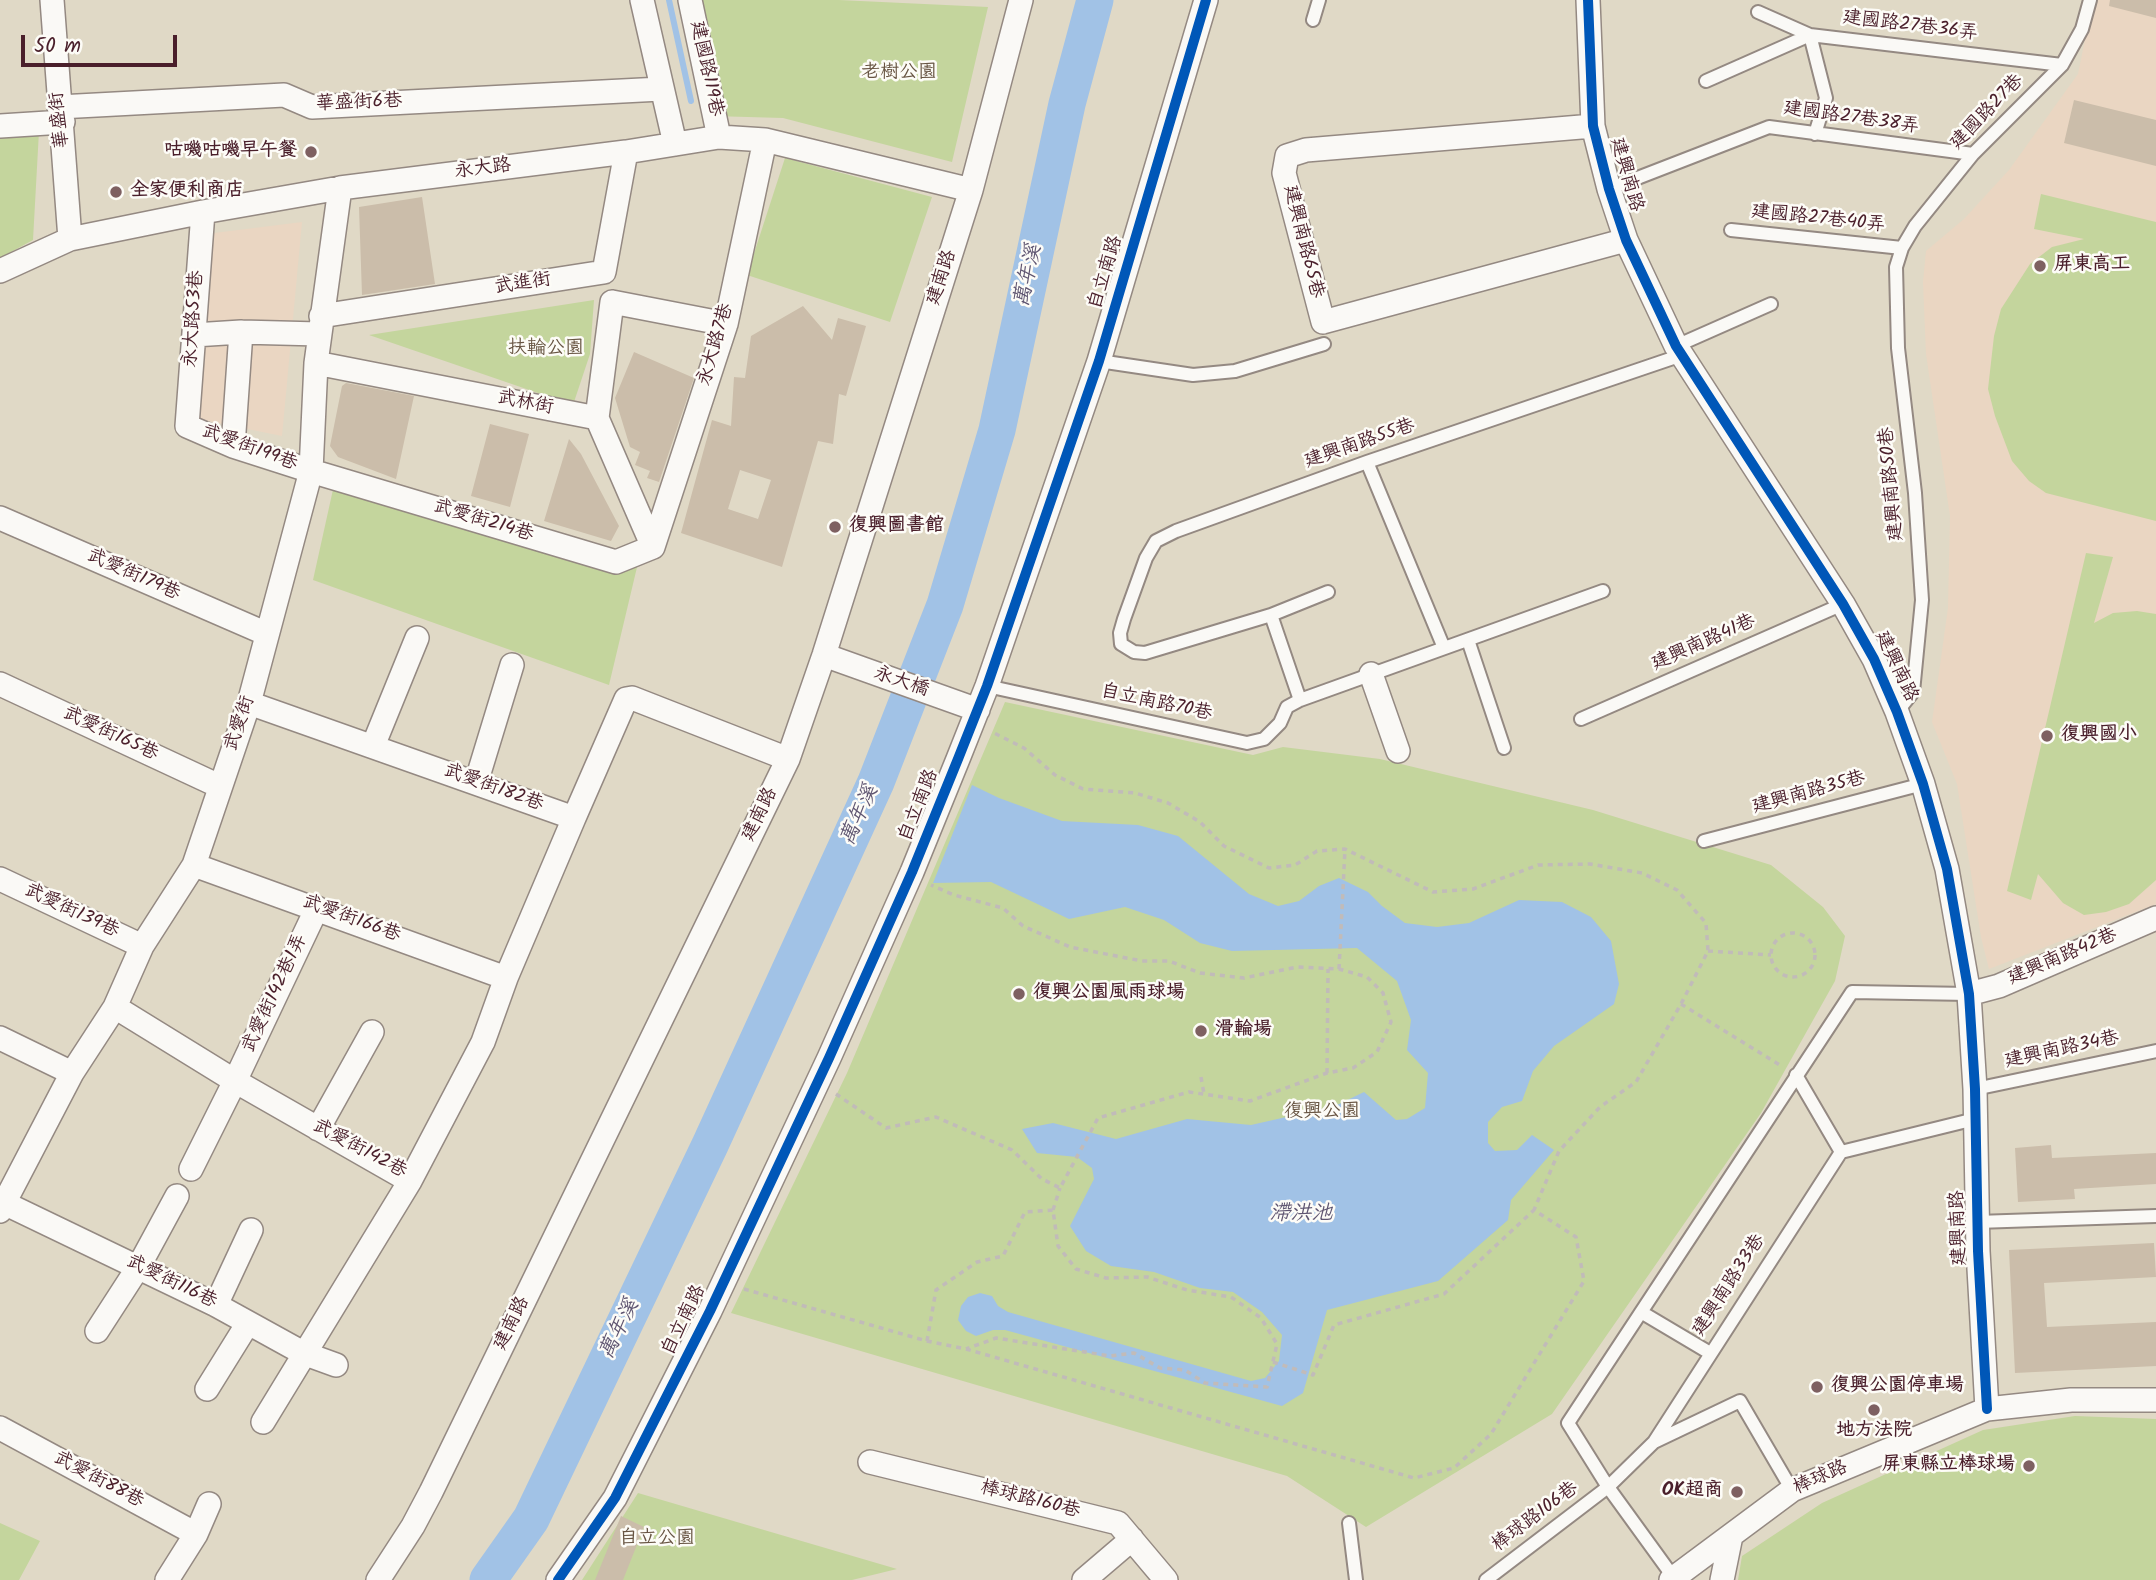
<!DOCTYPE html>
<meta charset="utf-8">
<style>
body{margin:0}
#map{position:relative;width:2156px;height:1580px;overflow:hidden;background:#e0d9c6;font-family:Kalam,sans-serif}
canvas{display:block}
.scale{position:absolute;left:21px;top:35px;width:156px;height:32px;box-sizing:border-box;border:4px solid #4a1f2b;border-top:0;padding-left:9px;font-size:21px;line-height:24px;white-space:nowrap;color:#4a1f2b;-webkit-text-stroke:5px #fdfcf7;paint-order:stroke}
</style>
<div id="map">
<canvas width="2156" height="1580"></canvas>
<div class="scale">50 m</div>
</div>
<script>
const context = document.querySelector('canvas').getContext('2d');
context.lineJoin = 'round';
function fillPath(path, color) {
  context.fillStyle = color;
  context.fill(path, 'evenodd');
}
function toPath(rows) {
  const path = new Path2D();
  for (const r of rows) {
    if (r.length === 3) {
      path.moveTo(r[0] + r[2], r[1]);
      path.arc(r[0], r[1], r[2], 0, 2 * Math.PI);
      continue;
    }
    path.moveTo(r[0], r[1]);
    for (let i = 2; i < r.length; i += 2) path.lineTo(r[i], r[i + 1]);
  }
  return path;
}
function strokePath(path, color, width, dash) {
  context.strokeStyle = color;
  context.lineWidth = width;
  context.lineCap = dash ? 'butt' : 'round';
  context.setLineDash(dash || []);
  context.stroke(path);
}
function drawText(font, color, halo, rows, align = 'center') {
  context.font = font + ' Kalam,"LXGW WenKai TC",sans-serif';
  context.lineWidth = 5;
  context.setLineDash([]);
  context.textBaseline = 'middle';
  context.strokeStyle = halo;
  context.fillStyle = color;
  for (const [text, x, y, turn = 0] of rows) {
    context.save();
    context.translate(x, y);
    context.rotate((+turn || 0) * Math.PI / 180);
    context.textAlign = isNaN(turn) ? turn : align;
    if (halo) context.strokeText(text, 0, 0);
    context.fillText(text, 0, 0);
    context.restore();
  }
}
fillPath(toPath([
 [2093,0,2156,0,2156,904,1989,969,1981,937,1957,784,1932,722,1948,608,1950,516,1926,354,1923,282,1926,251,1964,219,2009,170,2078,74],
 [302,222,282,436,198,419,214,233]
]), '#ead6c2');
fillPath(toPath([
 [695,0,839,0,988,7,952,162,783,118,712,116],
 [39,131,33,240,0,258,0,133],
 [785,158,932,197,890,322,747,275],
 [2041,194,2156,222,2156,521,2046,493,2029,481,2012,461,1995,416,1988,389,1994,336,2001,309,2030,264,2052,247,2084,239,2034,229],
 [594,300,590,354,573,405,369,335],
 [336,476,638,563,609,685,313,580],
 [2086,553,2113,557,2094,623,2113,613,2137,611,2156,614,2156,880,2129,904,2106,912,2084,915,2063,903,2038,874,2031,900,2007,891],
 [1005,702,1253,755,1283,747,1380,759,1593,810,1771,865,1823,907,1845,936,1835,981,1761,1113,1552,1414,1366,1527,1287,1476,731,1313,847,1073],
 [2075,1416,2156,1419,2156,1580,1738,1580,1742,1556,1822,1503,1983,1430],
 [638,1493,897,1569,852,1580,582,1580],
 [0,1523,40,1541,19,1580,0,1580]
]), '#c4d59d');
fillPath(toPath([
 [972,785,999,798,1062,821,1138,825,1178,836,1249,894,1278,906,1299,901,1319,886,1339,878,1368,892,1382,906,1405,923,1437,927,1469,923,1519,900,1562,902,1591,917,1611,941,1619,984,1614,1004,1554,1046,1533,1071,1522,1101,1502,1107,1488,1122,1488,1143,1495,1151,1517,1150,1532,1135,1554,1150,1511,1200,1508,1220,1438,1281,1327,1310,1303,1393,1282,1406,1005,1330,993,1330,976,1336,966,1331,958,1320,961,1306,968,1297,980,1293,992,1296,998,1306,1008,1312,1251,1381,1265,1378,1279,1361,1282,1335,1262,1312,1233,1292,1200,1288,1154,1272,1111,1266,1086,1251,1070,1226,1094,1179,1092,1168,1077,1157,1037,1153,1022,1129,1053,1123,1116,1139,1187,1119,1251,1125,1335,1106,1364,1092,1396,1120,1407,1119,1425,1108,1428,1073,1407,1050,1411,1020,1397,981,1357,948,1232,951,1200,943,1164,920,1125,907,1069,919,991,882,933,883]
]), '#a1c2e6');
strokePath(toPath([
 [669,0,691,101]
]), '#a1c2e6', 6);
strokePath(toPath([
 [488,1580,531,1519,710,1145,876,782,945,605,997,430,1067,104,1095,0]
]), '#a1c2e6', 37);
fillPath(toPath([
 [2110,0,2156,0,2156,18,2109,6],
 [2074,100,2156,120,2156,166,2064,143],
 [422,197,435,284,362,295,359,207],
 [803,306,832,340,838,318,866,326,846,396,839,394,833,444,818,441,782,567,681,533,712,420,731,426,734,377,745,378,751,336],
 [740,470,771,480,758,519,728,509],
 [634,352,694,378,659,482,647,478,650,471,635,465,640,452,630,447,615,398],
 [346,383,414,396,396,479,338,457,330,446,342,386],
 [490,424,529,434,510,507,471,496],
 [569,439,581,454,619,526,611,541,544,521],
 [2051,1145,2052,1158,2156,1153,2156,1184,2074,1189,2075,1199,2018,1202,2015,1148],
 [2154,1243,2156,1277,2044,1283,2047,1327,2156,1322,2156,1366,2015,1373,2009,1250],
 [621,1516,644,1527,623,1580,595,1580]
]), '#cbbdaa');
const lane = toPath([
 [1758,12,1810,35,2062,65],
 [1313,20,1319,0],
 [1706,81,1810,35,1826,98,1815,134],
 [1609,189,1769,127,1973,154],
 [1731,230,1902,248],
 [1676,346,1771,304],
 [1099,361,1193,375,1235,371,1324,344],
 [1367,462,1444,648],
 [1328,592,1271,615,1145,653,1134,652,1121,644,1120,633,1124,619,1146,558,1156,541,1176,531,1367,462,1682,355],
 [1271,615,1300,700],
 [1468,640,1504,748],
 [987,686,1247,743,1264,739,1280,723,1287,707,1300,700,1603,591],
 [1897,712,1913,692,1922,600,1915,493,1898,348,1896,267,1902,248,1915,226,1973,154,2062,65,2082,29,2090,0],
 [1581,719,1843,604],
 [1704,841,1923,784],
 [1796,1075,1841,1152,1975,1119],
 [1975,1089,2156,1051],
 [1977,1222,2156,1216],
 [1641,1312,1710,1353],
 [1654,1442,1841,1152],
 [1349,1523,1356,1580],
 [1674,1578,1608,1487,1568,1423,1852,992,1969,994],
 [1486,1580,1608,1487,1654,1442,1740,1401,1792,1490]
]);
const street = toPath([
 [52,0,70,239],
 [642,0,675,144],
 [690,0,719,137],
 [1588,0,1593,126,1609,189,1626,240,1676,346,1843,604,1874,659,1897,712,1923,784,1947,869,1969,994,1975,1089,1978,1251,1987,1409],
 [59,107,284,95,312,107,661,89],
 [0,126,63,122],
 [1593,126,1306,150,1287,156,1284,173,1323,322,1626,240],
 [203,212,187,426,233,446,311,471,616,562,653,547],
 [0,271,70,239,203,212,340,188,626,152,719,137,765,140,971,190],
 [321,316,604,272,626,152],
 [194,335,241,332,319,334],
 [316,363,597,418,653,547],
 [597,418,612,302,726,324],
 [233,446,241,332],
 [0,518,267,634],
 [653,547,726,324,765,140],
 [824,655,978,710],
 [1371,674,1398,751],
 [0,684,219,786],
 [373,746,417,638],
 [476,783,512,665],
 [574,818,626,699,632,698,788,759],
 [194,865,506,978],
 [0,879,142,946],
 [1969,994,1999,986,2156,918],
 [115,1007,235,1081,410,1181,483,1042,506,978,574,818,249,703],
 [0,1038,72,1073],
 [318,1129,372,1032],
 [191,1169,235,1081,317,908],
 [0,1201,216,1305,303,1353,336,1365],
 [0,1211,72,1073,115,1007,142,946,194,865,249,703,311,471,316,363,340,188],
 [216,1305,251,1230],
 [97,1331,139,1266,177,1196],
 [207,1389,248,1323],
 [263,1422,410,1181],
 [0,1428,196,1534],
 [870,1462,1118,1523,1166,1580],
 [167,1580,196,1534,209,1504],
 [378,1580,413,1526,431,1492,788,759,824,655,971,190,1021,0],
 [558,1580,615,1498,710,1311,829,1058,912,872,958,759,987,686,1099,361,1206,0],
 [1084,1580,1132,1539],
 [1671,1580,1792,1490,1987,1409,2071,1400,2156,1400],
 [1722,1580,1731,1536]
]);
strokePath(lane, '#948982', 16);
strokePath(street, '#948982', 26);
strokePath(toPath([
 [1793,955,22],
 [1708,951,1771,955],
 [1339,969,1345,849],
 [1681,1004,1783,1067],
 [1327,1073,1328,969],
 [1201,1077,1204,1094],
 [836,1094,886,1128,936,1117,1012,1150,1042,1179,1060,1188,1098,1118,1189,1092,1250,1101,1327,1073,1353,1068,1377,1052,1391,1022,1383,993,1367,977,1339,969,1297,967,1244,978,1200,973,1169,961,1142,961,1070,947,1023,926,1003,908,954,895,931,885],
 [1053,1210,1060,1188],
 [744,1289,927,1341,966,1349,1414,1478,1454,1468,1491,1434,1584,1281,1576,1237,1534,1210,1559,1151,1600,1107,1636,1082,1681,1004,1708,951,1706,923,1677,890,1642,873,1590,864,1538,865,1473,889,1433,892,1345,849,1317,851,1295,865,1269,868,1224,846,1200,822,1168,803,1135,793,1083,789,1055,775,1024,748,992,732],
 [927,1341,936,1290,977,1262,1003,1256,1025,1212,1053,1210,1058,1246,1076,1269,1106,1278,1147,1277,1187,1290,1231,1297,1261,1318,1277,1344,1267,1387,1205,1383,1185,1370,1160,1368,1134,1353,1110,1356,996,1338,966,1349],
 [1273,1362,1313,1375,1334,1325,1444,1294,1534,1210]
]), '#c1bbb9', 3.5, [5, 5]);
strokePath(lane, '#faf9f6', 12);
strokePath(street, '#faf9f6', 23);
strokePath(toPath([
 [1588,0,1593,126,1609,189,1626,240,1676,346,1843,604,1874,659,1897,712,1923,784,1947,869,1969,994,1975,1089,1978,1251,1987,1409],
 [558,1580,615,1498,710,1311,829,1058,912,872,958,759,987,686,1099,361,1206,0]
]), '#0057b8', 10);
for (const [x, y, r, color] of [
 [311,152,7,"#7e6061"],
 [116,192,7,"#7e6061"],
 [2040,266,7,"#7e6061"],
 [835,527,7,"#7e6061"],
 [2047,736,7,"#7e6061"],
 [1019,994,7,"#7e6061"],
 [1201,1031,7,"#7e6061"],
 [1817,1387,7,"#7e6061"],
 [1874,1410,7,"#7e6061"],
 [2029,1466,7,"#7e6061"],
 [1737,1492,7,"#7e6061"]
]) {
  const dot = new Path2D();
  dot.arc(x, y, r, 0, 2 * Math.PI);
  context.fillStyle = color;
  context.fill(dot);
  strokePath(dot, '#fdfcf7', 2.5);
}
drawText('19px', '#4a1f2b', '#fdfcf7', [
 ["建國路27巷36弄",1910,27,7],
 ["建國路119巷",705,69,78],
 ["華盛街6巷",359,104,-2],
 ["建國路27巷",1988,113,-46],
 ["建國路27巷38弄",1851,119,8],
 ["華盛街",61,120,-96],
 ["永大路",483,170,-7],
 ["建興南路",1625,175,74],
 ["建國路27巷40弄",1818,220,6],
 ["建興南路65巷",1302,242,76],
 ["自立南路",1107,273,-73],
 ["建南路",943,278,-72],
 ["武進街",523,285,-9],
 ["永大路53巷",195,319,-86],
 ["永大路7巷",717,345,-74],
 ["武林街",525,404,11],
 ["建興南路55巷",1360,445,-19],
 ["武愛街199巷",249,449,20],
 ["建興南路50巷",1893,484,-95],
 ["武愛街214巷",483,522,17],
 ["武愛街179巷",133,576,24],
 ["建興南路41巷",1704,644,-24],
 ["建興南路",1895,667,65],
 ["永大橋",901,683,19],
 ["自立南路70巷",1156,704,12],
 ["武愛街",241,724,-71],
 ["武愛街165巷",110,735,25],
 ["武愛街182巷",493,789,20],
 ["建興南路35巷",1809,794,-15],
 ["自立南路",920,806,-68],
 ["建南路",761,815,-64],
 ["武愛街139巷",71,912,25],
 ["武愛街166巷",351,920,20],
 ["建興南路42巷",2063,958,-23],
 ["武愛街142巷1弄",276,994,-65],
 ["建興南路34巷",2062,1051,-12],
 ["武愛街142巷",359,1150,28],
 ["建興南路",1960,1228,-92],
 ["武愛街116巷",171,1283,26],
 ["建興南路33巷",1730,1286,-57],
 ["自立南路",685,1321,-64],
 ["建南路",513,1324,-64],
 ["棒球路",1821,1479,-24],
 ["武愛街88巷",98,1481,28],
 ["棒球路160巷",1030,1501,14],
 ["棒球路106巷",1536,1518,-37]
]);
drawText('19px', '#685543', '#fdfcf7', [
 ["老樹公園",899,74],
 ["扶輪公園",546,350],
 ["復興公園",1322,1113],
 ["自立公園",657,1540]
]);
drawText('bold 19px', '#4a1f2b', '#fdfcf7', [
 ["咕嘰咕嘰早午餐",297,152,"right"],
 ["全家便利商店",130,192],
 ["屏東高工",2054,266],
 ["復興圖書館",849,527],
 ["復興國小",2061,736],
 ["復興公園風雨球場",1033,994],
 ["滑輪場",1215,1031],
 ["復興公園停車場",1831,1387],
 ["地方法院",1874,1432,"center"],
 ["屏東縣立棒球場",2015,1466,"right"],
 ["OK超商",1723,1492,"right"]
], 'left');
drawText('italic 21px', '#5f5571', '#fdfcf7', [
 ["萬年溪",1030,276,-78],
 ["萬年溪",861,816,-66],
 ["滯洪池",1301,1215],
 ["萬年溪",621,1330,-64]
]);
</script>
